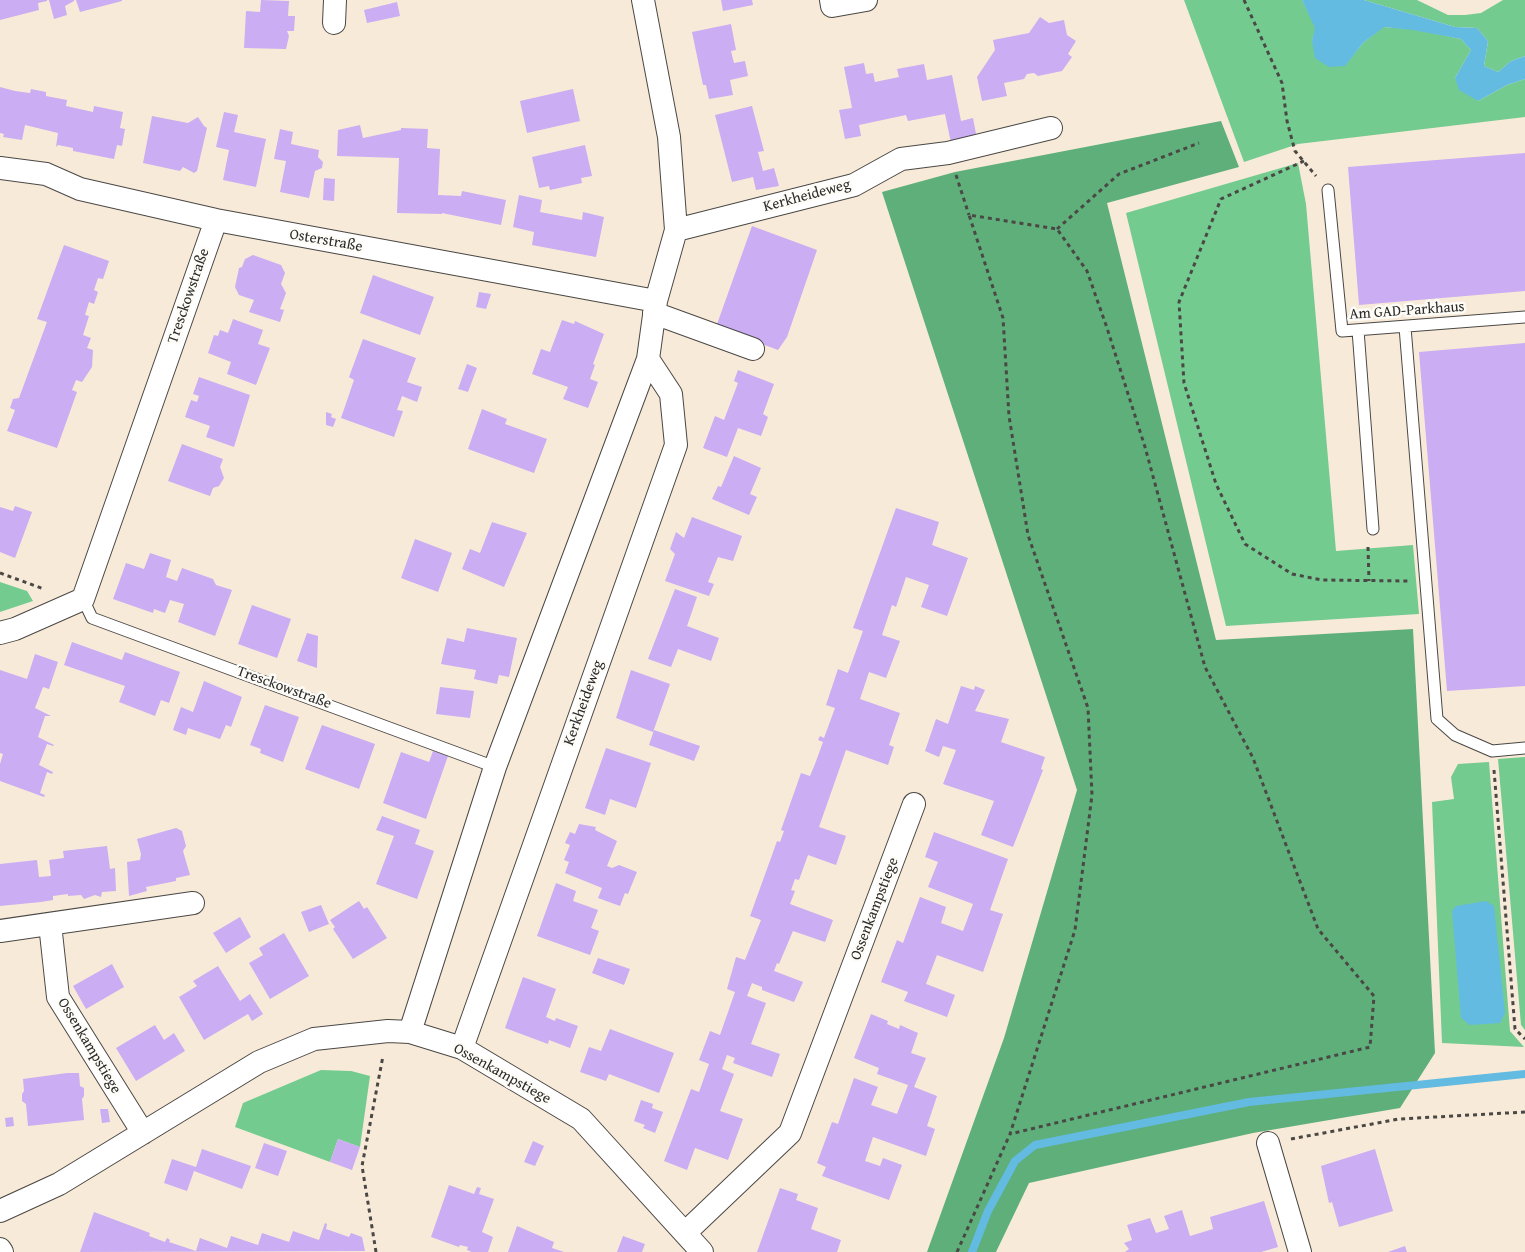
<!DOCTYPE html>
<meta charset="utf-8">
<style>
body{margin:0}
canvas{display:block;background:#f8ead8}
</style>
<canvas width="1525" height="1252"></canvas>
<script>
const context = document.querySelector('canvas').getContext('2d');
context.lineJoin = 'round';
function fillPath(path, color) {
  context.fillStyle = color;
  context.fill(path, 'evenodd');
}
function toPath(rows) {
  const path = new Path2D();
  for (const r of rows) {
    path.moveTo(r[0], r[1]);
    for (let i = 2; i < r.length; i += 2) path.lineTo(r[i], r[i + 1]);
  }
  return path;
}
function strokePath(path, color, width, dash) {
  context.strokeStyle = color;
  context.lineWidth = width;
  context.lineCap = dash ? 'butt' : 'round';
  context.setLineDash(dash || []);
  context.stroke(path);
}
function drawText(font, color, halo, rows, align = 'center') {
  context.font = font + ' "Gentium Book Plus",serif';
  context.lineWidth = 5;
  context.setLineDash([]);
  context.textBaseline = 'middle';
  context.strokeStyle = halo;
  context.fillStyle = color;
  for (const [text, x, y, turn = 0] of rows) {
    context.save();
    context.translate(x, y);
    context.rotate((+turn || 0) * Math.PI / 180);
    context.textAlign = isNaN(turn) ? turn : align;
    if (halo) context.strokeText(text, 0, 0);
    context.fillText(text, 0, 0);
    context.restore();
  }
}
fillPath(toPath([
 [1184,0,1302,0,1316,28,1312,41,1345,65,1363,43,1383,27,1413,29,1461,39,1471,50,1455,78,1478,101,1507,85,1525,79,1525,117,1298,144,1244,162],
 [1364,0,1417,0,1448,15,1465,15,1481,13,1503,0,1525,0,1525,56,1511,61,1498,72,1484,66,1488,41,1477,28,1455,27],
 [1298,163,1306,204,1336,551,1413,545,1419,614,1226,626,1126,213],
 [0,582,27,591,33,601,0,612],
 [1525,757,1525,1030,1521,1025,1498,759],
 [1489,762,1510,1031,1524,1047,1442,1043,1432,802,1454,799,1451,777,1458,764],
 [321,1070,351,1071,370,1076,360,1147,338,1139,330,1162,235,1127,243,1103]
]), '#73cb90');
fillPath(toPath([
 [1221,121,1239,167,1107,203,1216,640,1413,629,1435,1053,1400,1108,1253,1133,1029,1183,996,1252,927,1252,1004,1038,1077,790,882,192,955,172]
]), '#5eaf7a');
fillPath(toPath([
 [1302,0,1364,0,1455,27,1477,28,1488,41,1484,66,1498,72,1511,61,1525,56,1525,79,1507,85,1478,101,1459,90,1455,78,1471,50,1461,39,1413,30,1384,27,1363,43,1345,66,1329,67,1315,58,1312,41,1315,28],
 [1486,901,1494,906,1505,1013,1500,1023,1470,1025,1461,1018,1452,911,1456,906]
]), '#64bbe1');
strokePath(toPath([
 [972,1252,988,1211,1015,1161,1035,1145,1249,1102,1525,1074]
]), '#64bbe1', 8);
fillPath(toPath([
 [0,0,47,0,47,1,38,3,39,10,0,20],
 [49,0,74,0,74,1,65,6,67,15,54,19],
 [76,0,122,0,122,1,80,12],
 [261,0,289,1,288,16,295,16,294,31,287,31,289,36,286,49,244,48,246,11,260,12],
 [721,0,752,0,753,5,723,11],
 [397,2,400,16,367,23,364,10],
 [1040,17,1049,23,1064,20,1067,35,1076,41,1068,54,1072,57,1062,71,1038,76,1034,73,1027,74,1024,79,1004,83,1007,96,982,101,977,77,995,50,993,40,1029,33],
 [731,24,736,50,731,51,734,63,745,61,748,76,730,80,733,95,709,99,706,85,703,85,692,32],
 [864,63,866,74,873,73,875,82,899,77,897,69,924,64,927,80,952,75,961,121,973,118,977,139,951,143,945,114,908,121,906,115,859,125,861,136,845,139,839,110,852,108,844,67],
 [0,87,15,91,30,93,31,89,46,92,46,96,67,100,66,106,93,112,94,106,123,112,120,128,125,129,122,146,117,145,114,159,73,151,73,148,58,145,56,147,58,133,25,125,22,140,3,137,4,134,0,133],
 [573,89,580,121,527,133,520,101],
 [752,106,764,151,758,152,763,171,774,168,779,186,756,190,753,177,732,182,715,115],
 [224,112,238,115,234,132,266,139,256,187,223,180,229,150,216,147],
 [152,116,188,123,198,117,204,126,207,128,197,171,194,173,183,167,180,171,143,163],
 [360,125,363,138,401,130,401,128,428,129,427,148,440,149,438,195,461,196,462,191,506,200,501,225,442,213,442,214,397,213,399,158,337,156,338,130],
 [280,129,293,132,291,144,319,150,318,157,323,162,322,168,315,171,309,198,280,192,286,161,274,159],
 [585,145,592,176,581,178,582,183,550,190,549,186,539,188,532,157],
 [1525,153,1525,291,1359,305,1348,167],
 [324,178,335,179,334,201,323,200],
 [519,195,542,200,540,212,582,220,583,212,604,217,596,257,532,245,534,232,513,227],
 [752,226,817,250,787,337,778,350,716,327],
 [64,245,109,261,103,279,98,278,94,290,98,292,94,304,89,302,85,315,89,316,83,335,91,338,87,348,93,350,92,367,82,382,76,380,72,390,77,392,57,448,7,431,15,410,10,408,13,399,19,398,47,322,37,319],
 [253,255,281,265,285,273,281,284,286,293,280,309,284,310,280,322,249,312,254,300,239,295,235,287,239,268,242,267,245,259],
 [373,275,434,297,420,335,360,313],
 [479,292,491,294,486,309,476,307],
 [233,319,263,330,258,344,270,348,256,385,227,374,231,362,208,353,214,335,218,336,220,330,228,333],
 [562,320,574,324,575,321,604,334,593,364,595,365,590,379,598,382,588,408,563,399,568,387,532,374,541,349,550,352],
 [363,339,416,358,407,382,422,387,417,402,402,396,397,410,403,411,394,437,341,418,354,380,349,377],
 [1525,343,1525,686,1447,691,1419,352],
 [467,364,477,368,468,392,458,389],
 [738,370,774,384,763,414,768,417,761,436,738,428,727,457,703,448,715,416,724,420,738,383,734,381],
 [199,377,250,395,234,447,206,437,210,426,185,417,191,400,197,402,199,396,193,394],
 [482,409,507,419,505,424,547,439,534,473,468,449],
 [326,412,332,414,331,417,336,419,333,427,326,425],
 [182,444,223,459,220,467,224,478,219,486,213,488,210,496,168,481],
 [734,456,761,468,750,494,757,497,749,515,712,499,718,486,721,487],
 [15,506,32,512,15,558,0,552,0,507,13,511],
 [896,508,939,522,932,545,968,558,947,616,921,607,929,585,906,577,896,607,892,605,882,635,900,641,886,678,869,672,860,699,900,713,889,745,894,747,888,765,846,750,819,827,846,836,836,865,808,855,799,880,795,879,791,890,795,891,790,904,833,920,825,942,793,931,779,964,777,963,774,971,803,982,794,1002,762,990,762,987,752,983,747,996,766,1003,751,1044,780,1054,772,1077,733,1063,735,1058,727,1055,722,1069,734,1074,720,1111,743,1119,728,1160,695,1148,687,1170,664,1161,691,1089,699,1092,709,1064,699,1060,710,1031,720,1035,735,992,727,989,736,957,745,960,761,920,750,916,776,844,777,841,780,842,784,831,781,830,801,773,810,776,815,764,823,742,818,740,820,736,824,738,835,708,826,705,838,669,848,673,863,631,853,628],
 [692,517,742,536,733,561,718,557,708,582,714,584,709,596,665,581,675,554,670,549,676,532,684,538],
 [492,522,527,533,504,587,462,569,470,549,480,553],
 [415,539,452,553,438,592,401,578],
 [150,553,171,560,166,577,177,581,182,568,213,579,216,585,232,590,215,636,178,622,184,604,170,600,165,613,154,609,153,613,113,599,126,563,144,569],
 [675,589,697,597,687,626,719,638,711,661,678,649,671,667,648,659],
 [252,605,291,619,277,658,238,644],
 [467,628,517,638,509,677,499,675,497,684,474,679,476,670,441,664,447,638,464,642],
 [307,633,318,636,317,668,297,661],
 [72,642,122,660,125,652,180,672,169,703,161,700,155,716,119,702,125,686,64,665],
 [35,654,58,662,49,689,43,687,35,708,51,716,45,716,38,737,54,745,53,746,47,744,39,765,53,772,52,774,47,772,40,793,45,795,44,797,0,781,0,764,3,754,0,753,0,670,27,679],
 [631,670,670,684,653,732,616,718],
 [204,681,242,697,231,727,226,725,220,739,188,728,186,735,173,730,181,707,193,712],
 [961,686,974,690,975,686,985,690,975,711,1009,719,1001,742,1045,757,1041,769,1043,770,1013,847,981,835,994,801,943,784,956,750,943,746,939,757,925,751,936,719,948,724],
 [440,687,474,691,470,718,436,714],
 [265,705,299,717,283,762,260,753,261,749,250,745],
 [322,725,375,744,359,789,305,769],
 [654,730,700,746,694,761,649,745],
 [606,748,651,763,636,808,610,799,605,815,585,808],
 [433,751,448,756,426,819,383,803,401,752,429,762],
 [382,816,420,830,415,844,434,851,417,899,376,884,394,836,376,830],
 [579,824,596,827,595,830,617,841,607,866,612,868,619,865,637,872,628,894,625,893,620,906,598,898,602,888,565,873,569,862,564,860,570,845,565,843,570,832,575,834],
 [176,828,182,831,186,846,183,851,190,875,176,878,176,881,146,887,147,891,129,896,127,862,140,860,141,854,137,839],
 [934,832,1008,859,990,910,1003,914,983,972,937,955,926,984,955,995,947,1017,904,1001,908,992,881,982,897,940,903,943,920,897,946,907,941,923,963,931,973,904,928,887,938,862,925,857],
 [107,846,110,869,115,868,116,891,102,892,101,897,95,895,84,899,81,895,68,896,68,894,53,896,53,900,41,902,0,906,0,864,37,860,39,877,51,876,49,860,64,858,63,851],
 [556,883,576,891,573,901,598,910,591,928,599,931,590,955,537,936],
 [359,901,364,909,367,907,387,938,353,959,333,929,335,927,330,920],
 [321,905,329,924,309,932,301,912],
 [240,917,251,937,226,953,213,933],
 [284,933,309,976,270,999,249,963,263,955,259,948],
 [598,958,630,969,624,985,592,973],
 [112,964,124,987,86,1009,73,986],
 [218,966,240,1001,250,994,263,1014,252,1021,248,1014,204,1040,179,997,197,986,193,981],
 [523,977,556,989,546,1017,555,1021,556,1018,578,1026,570,1048,549,1040,548,1044,505,1028],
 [871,1014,888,1021,887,1024,899,1029,900,1025,918,1033,911,1053,926,1058,914,1087,937,1096,927,1126,935,1129,926,1156,873,1137,865,1161,880,1166,883,1158,902,1165,889,1200,822,1176,826,1167,817,1163,832,1122,838,1124,854,1078,878,1087,871,1105,897,1114,908,1085,877,1074,879,1068,854,1058],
 [155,1025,164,1040,174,1033,185,1051,136,1081,116,1048],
 [610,1029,674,1053,659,1093,609,1074,606,1081,580,1072,589,1047,601,1051],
 [67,1073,79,1073,80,1086,84,1088,84,1096,82,1099,84,1120,28,1126,26,1104,22,1101,22,1094,24,1091,23,1079],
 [641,1100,653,1104,652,1108,663,1112,655,1133,643,1128,645,1125,634,1121],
 [100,1109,108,1109,110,1122,102,1123],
 [13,1117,14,1126,6,1127,5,1118],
 [338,1139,360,1147,352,1170,330,1162],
 [533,1141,544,1146,535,1166,524,1162],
 [264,1143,287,1151,278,1176,255,1168],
 [202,1149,251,1166,242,1189,194,1171,187,1191,164,1183,172,1159,196,1167],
 [1375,1149,1393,1211,1339,1227,1332,1202,1329,1203,1321,1166],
 [449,1185,474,1194,477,1187,481,1188,479,1194,494,1199,482,1232,493,1237,488,1252,472,1252,467,1250,468,1247,460,1245,459,1247,431,1237],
 [780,1188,798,1194,796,1200,818,1208,811,1229,841,1240,837,1252,757,1252],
 [1264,1201,1278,1247,1261,1252,1125,1252,1129,1249,1124,1243,1132,1240,1127,1225,1150,1218,1156,1233,1169,1229,1164,1216,1182,1210,1190,1236,1213,1229,1210,1217],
 [94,1212,150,1233,149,1236,165,1242,167,1238,170,1240,169,1242,196,1251,200,1238,227,1248,231,1236,258,1245,262,1233,289,1242,293,1231,319,1240,325,1223,327,1224,326,1229,349,1237,351,1233,362,1237,365,1251,80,1252],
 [517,1226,554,1242,552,1248,564,1252,508,1252],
 [623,1236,645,1244,642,1252,617,1252],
 [1405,1246,1407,1252,1388,1252]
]), '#caadf3');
const service = toPath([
 [1328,190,1342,331,1525,317],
 [1405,327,1437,719,1455,735,1492,751,1525,748],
 [1358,330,1373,529],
 [83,599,92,618,495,767]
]);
const minor = toPath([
 [831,0,832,6,866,0],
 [334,23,335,0],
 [0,168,46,174,80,189,216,220,656,301],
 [676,230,854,185,901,159,948,153,1051,128],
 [654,313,753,349],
 [0,633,15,629,83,599,216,220],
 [50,924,58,997,143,1133],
 [0,931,193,903],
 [410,1032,495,767,648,359,656,301,676,230,669,137,643,0],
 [462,1048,676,445,671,394,648,359],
 [1268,1143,1300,1252],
 [0,1211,59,1184,259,1062,314,1039,388,1031,410,1032,462,1048,581,1119,702,1252],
 [686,1232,790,1133,914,804],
 [0,1249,2,1252]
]);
strokePath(service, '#4a4845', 13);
strokePath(minor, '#4a4845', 24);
strokePath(toPath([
 [1244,0,1282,83,1287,121,1295,151,1316,176],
 [1304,161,1221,199,1179,302,1184,383,1216,484,1245,544,1292,574,1322,580,1408,581],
 [956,175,969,215],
 [1057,229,1119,174,1199,143],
 [1368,547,1369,581],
 [0,573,44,589],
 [1494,770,1515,1029,1525,1039],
 [1291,1139,1399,1119,1525,1112],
 [376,1252,362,1166,383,1056],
 [957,1252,1010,1134,1075,930,1092,795,1088,708,1028,535,1009,416,1003,318,969,215,1057,229,1087,271,1107,328,1145,447,1205,667,1253,758,1318,929,1374,996,1370,1047,1010,1134]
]), '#4a4845', 3, [4, 4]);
strokePath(service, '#fff', 11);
strokePath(minor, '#fff', 22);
drawText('15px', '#2b2b2b', '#fdfcf7', [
 ["Kerkheideweg",807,196,-15],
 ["Osterstraße",326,241,10],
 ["Tresckowstraße",189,296,-71],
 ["Am GAD-Parkhaus",1407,311,-4],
 ["Tresckowstraße",284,688,20],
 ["Kerkheideweg",584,703,-70],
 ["Ossenkampstiege",875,909,-69],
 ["Ossenkampstiege",89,1046,59],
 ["Ossenkampstiege",502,1074,29]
]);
</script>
